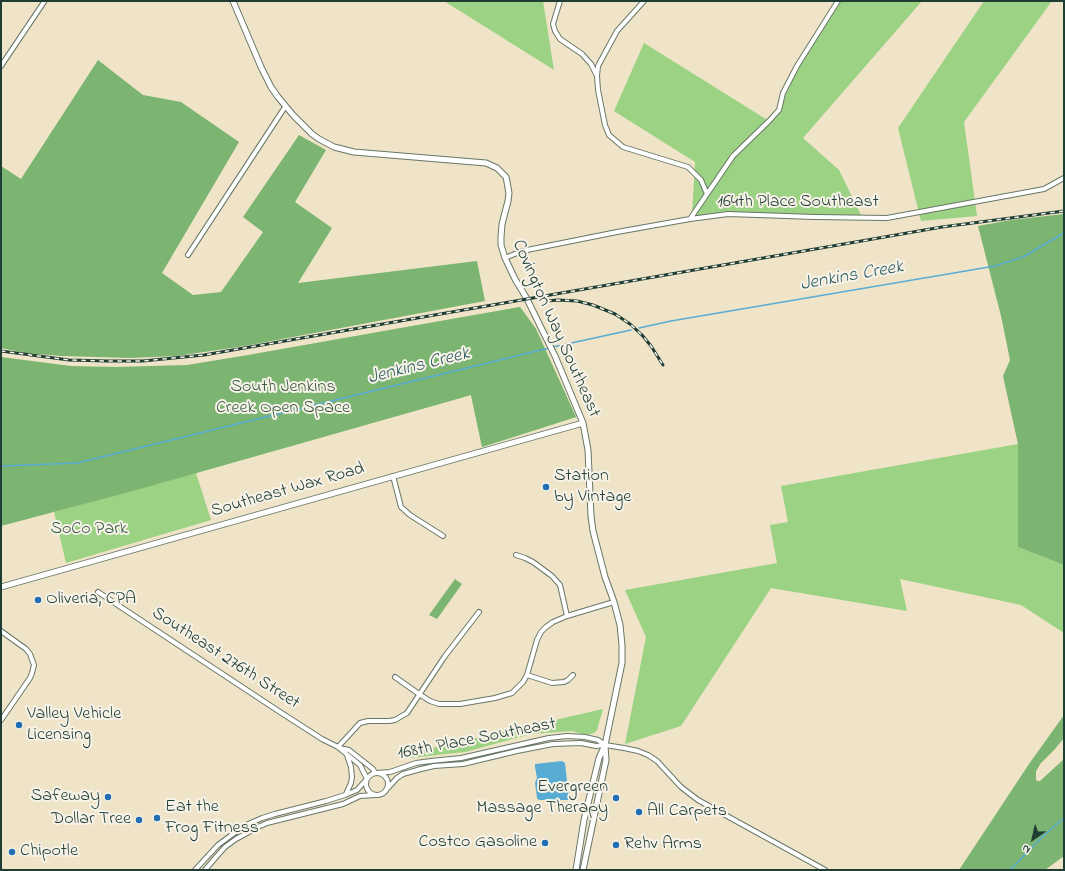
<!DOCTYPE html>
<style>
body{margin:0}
#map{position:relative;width:1065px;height:871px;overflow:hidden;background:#efe4c7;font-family:"Indie Flower",sans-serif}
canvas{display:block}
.frame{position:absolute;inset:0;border:2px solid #1f3d34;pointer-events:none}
.north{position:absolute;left:1013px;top:819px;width:40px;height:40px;-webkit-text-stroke:3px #f7f3e8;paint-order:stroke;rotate:214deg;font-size:11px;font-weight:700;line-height:16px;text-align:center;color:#1f3d34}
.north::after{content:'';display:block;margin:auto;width:14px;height:18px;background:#1f3d34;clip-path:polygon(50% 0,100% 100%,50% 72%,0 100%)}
</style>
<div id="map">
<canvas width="1065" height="871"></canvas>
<div class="frame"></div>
<div class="north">N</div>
</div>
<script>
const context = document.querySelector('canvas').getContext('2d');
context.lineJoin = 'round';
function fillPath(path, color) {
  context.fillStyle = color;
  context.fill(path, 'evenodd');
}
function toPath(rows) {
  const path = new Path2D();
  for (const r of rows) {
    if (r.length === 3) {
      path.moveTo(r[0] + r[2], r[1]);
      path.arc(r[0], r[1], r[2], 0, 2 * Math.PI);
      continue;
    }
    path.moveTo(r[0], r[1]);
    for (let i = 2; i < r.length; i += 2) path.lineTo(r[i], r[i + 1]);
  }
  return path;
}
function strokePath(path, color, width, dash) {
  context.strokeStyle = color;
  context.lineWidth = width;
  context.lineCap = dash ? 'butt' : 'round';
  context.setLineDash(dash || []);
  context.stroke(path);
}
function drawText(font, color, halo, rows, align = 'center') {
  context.font = font + ' "Indie Flower",sans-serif';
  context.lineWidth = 4;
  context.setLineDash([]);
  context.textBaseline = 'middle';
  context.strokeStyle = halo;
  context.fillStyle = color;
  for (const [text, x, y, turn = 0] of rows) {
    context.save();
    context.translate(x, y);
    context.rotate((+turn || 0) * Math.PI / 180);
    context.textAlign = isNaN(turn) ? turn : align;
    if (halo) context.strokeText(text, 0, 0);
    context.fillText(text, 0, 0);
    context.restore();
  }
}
fillPath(toPath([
 [444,1,543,1,554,70],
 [840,1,922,1,803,138,839,170,862,217,692,216,695,162,614,111,644,43,769,121,779,110,804,54],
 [984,1,1052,1,964,122,977,216,921,221,898,128],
 [520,307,536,329,576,417,482,447,471,395,196,473,211,520,66,563,54,512,170,480,254,354],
 [1018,444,1018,547,1064,565,1064,633,1021,605,900,579,907,611,771,588,681,726,625,744,646,637,625,590,777,563,770,525,788,522,781,486],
 [603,709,597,730,594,733,586,735,572,731,531,734,465,752,409,758,424,750]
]), '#9bd283');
fillPath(toPath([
 [98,60,143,95,181,102,239,142,162,273,193,295,221,292,263,232,243,217,299,135,326,150,295,202,332,228,298,283,477,261,485,301,245,346,177,356,130,358,61,356,25,353,1,348,1,166,21,179],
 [1064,214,1064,565,1018,547,1018,444,1003,376,1010,360,1001,316,978,226,1011,220],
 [520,307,536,329,576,417,482,447,471,395,133,491,1,526,1,357,71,366,116,367,187,365,254,354],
 [455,579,462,584,437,619,429,615],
 [1064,715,1064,738,1055,749,1041,763,1036,771,1036,779,1037,781,1040,781,1064,759,1064,856,1045,870,959,870,1029,764]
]), '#7cb471');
fillPath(toPath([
 [562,761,565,763,569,799,568,800,539,800,537,798,535,783,537,778,535,767,535,764]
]), '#58acd4');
strokePath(toPath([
 [639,328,671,321,995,266,1023,257,1064,233],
 [553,347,631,330],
 [1,466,77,463,549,348],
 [1010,870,1041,838,1064,818]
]), '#58acd4', 1.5);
const minor = toPath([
 [560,1,553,24,555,31,560,39,582,54,591,64,597,76],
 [644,1,617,31,598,66,597,76,598,90,605,125,609,135,623,147,688,167,701,180,707,194],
 [1,66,44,2,44,1],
 [690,219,733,156,769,121,779,110,783,93,797,66,838,1],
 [188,255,285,107],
 [505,258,522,251,617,232,690,219,728,214,815,217,887,218,1044,189,1064,178],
 [393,476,399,499,401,507,410,515,443,536],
 [516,555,525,558,533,562,552,576,560,585,567,616],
 [98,592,280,712,322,739,338,747,360,765,367,779],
 [1,631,26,649,30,654,34,665,32,673,30,678,1,720],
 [527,675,552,683,564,682,568,680,573,675],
 [395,677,419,694,430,701,439,704,460,704,495,698,512,693,523,682,527,675,537,640,541,632,546,627,553,622,567,616,614,602],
 [338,747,360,723,368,721,389,721,395,720,407,713,445,656,479,612],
 [339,748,349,750,373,769,375,773],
 [377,784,11],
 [376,773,390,772,416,763,431,761,461,758,549,738,567,736,585,737,598,740,605,745],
 [387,789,397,778,403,774,421,769,434,766,463,764,517,751,553,744,581,743,596,746,605,745,624,748,638,751,648,755,657,761,681,787,698,800,825,870],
 [346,794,351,783,352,777,351,767,347,755],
 [195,870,218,845,237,831,246,825,262,818,275,814,326,801,345,795,357,790,366,780],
 [205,870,217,856,225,847,236,839,258,827,267,823,343,804,360,796,375,795]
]);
const tertiary = toPath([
 [233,1,261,67,271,87,278,97,293,115,312,134,319,139,334,147,354,152,486,163,497,168,506,177,507,182,509,193,508,201,502,224,501,237,501,245,505,258,515,279,527,299,555,356,583,423,588,450,591,516,593,531,605,577,614,602,620,625,622,645,622,663,605,745,599,758,584,820,576,870],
 [1,587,583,423],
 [583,870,606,760,605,746]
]);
strokePath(minor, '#687767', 6);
strokePath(tertiary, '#687767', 7);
strokePath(minor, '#fff', 4);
strokePath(tertiary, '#fff', 5);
const rail = toPath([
 [547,301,558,300,577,301,593,305,615,314,630,324,642,335,651,346,663,365],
 [1,351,69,360,107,361,143,361,204,355,942,227,1064,211]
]);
strokePath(rail, '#1f3d34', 3);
strokePath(rail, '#f7f3e8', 1.5, [4.5]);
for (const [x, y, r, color] of [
 [546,487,4,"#1f6fb2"],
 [38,600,4,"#1f6fb2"],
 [19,725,4,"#1f6fb2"],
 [108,797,4,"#1f6fb2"],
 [616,798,4,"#1f6fb2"],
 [639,812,4,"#1f6fb2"],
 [157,818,4,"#1f6fb2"],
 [139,820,4,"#1f6fb2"],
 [545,843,4,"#1f6fb2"],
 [616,845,4,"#1f6fb2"],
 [12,852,4,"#1f6fb2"]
]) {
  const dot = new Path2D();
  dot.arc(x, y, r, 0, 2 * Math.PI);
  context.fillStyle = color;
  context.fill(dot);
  strokePath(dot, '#f7f3e8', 1.5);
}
drawText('18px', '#1f3d34', '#f7f3e8', [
 ["164th Place Southeast",798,203],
 ["Covington Way Southeast",555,329,66],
 ["Southeast Wax Road",288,491,-16],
 ["Southeast 276th Street",225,659,33],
 ["168th Place Southeast",477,740,-11]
]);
drawText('18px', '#385b44', '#f7f3e8', [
 ["South Jenkins",283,388],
 ["Creek Open Space",283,409],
 ["SoCo Park",89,530]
]);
drawText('18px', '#1f3d34', '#f7f3e8', [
 ["Station",554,477],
 ["by Vintage",554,498],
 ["Oliveria, CPA",46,600],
 ["Valley Vehicle",27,715],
 ["Licensing",27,736],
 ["Evergreen",608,788,"right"],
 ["Massage Therapy",608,809,"right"],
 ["Safeway",100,797,"right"],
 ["Eat the",165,808],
 ["Frog Fitness",165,829],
 ["All Carpets",647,812],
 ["Dollar Tree",131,820,"right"],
 ["Costco Gasoline",537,843,"right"],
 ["Rehv Arms",624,845],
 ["Chipotle",20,852]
], 'left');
drawText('italic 19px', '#305e64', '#f7f3e8', [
 ["Jenkins Creek",852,277,-10],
 ["Jenkins Creek",419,367,-14]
]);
</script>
